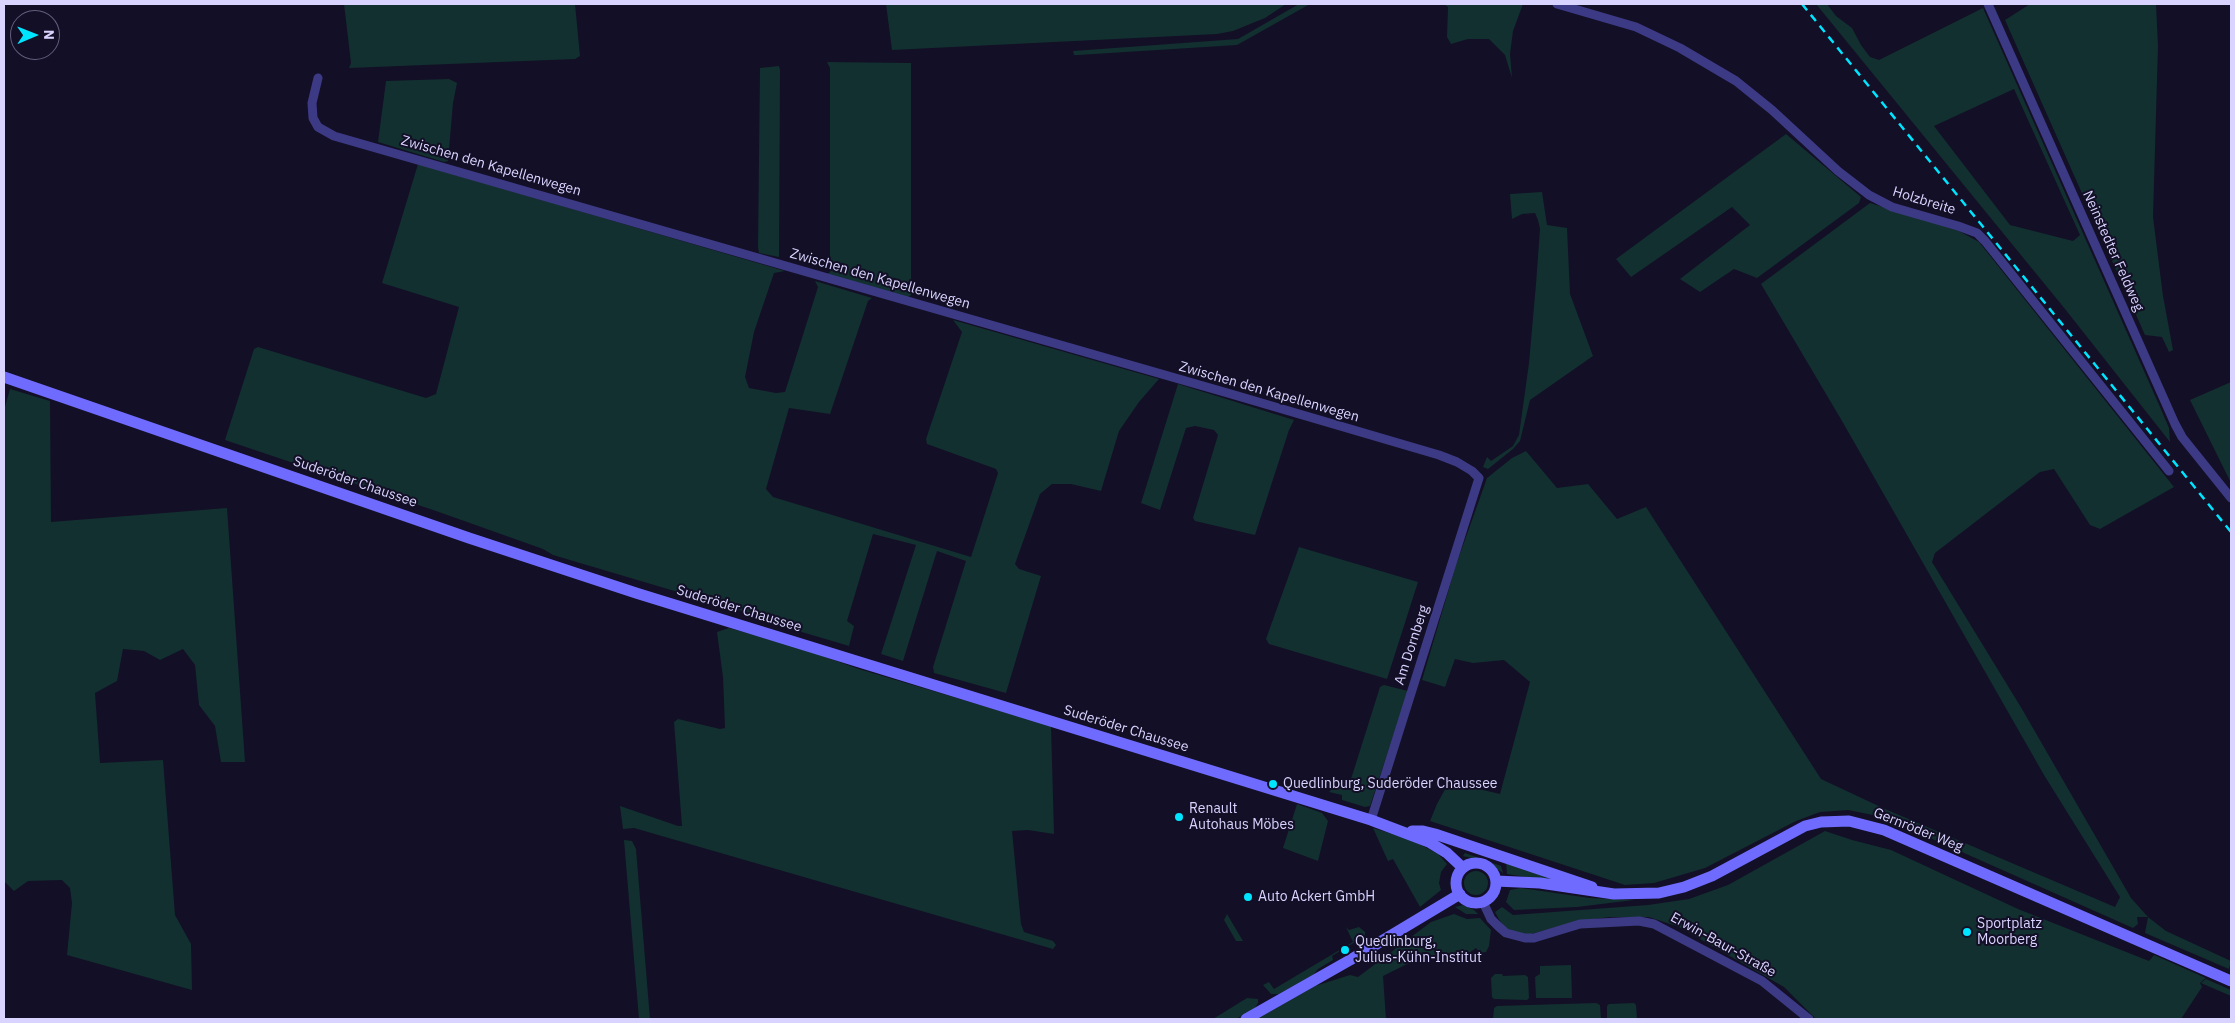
<!DOCTYPE html>
<meta charset="utf-8">
<style>
body{margin:0}
#map{position:relative;width:2235px;height:1023px;overflow:hidden;background:#130f26;font-family:"IBM Plex Sans",sans-serif}
canvas{display:block}
.frame{position:absolute;inset:0;border:5px solid #d9d4ff;pointer-events:none}
.north{position:absolute;left:10px;top:10px;width:50px;height:50px;box-sizing:border-box;background:#130f26;border:1px solid #625e7d;border-radius:50%;rotate:89deg;font-size:14px;font-weight:700;line-height:20px;text-align:center;color:#d9d4ff}
.north::after{content:'';display:block;margin:auto;width:18px;height:22px;background:#00e5ff;clip-path:polygon(50% 0,100% 100%,50% 72%,0 100%)}
</style>
<div id="map">
<canvas width="2235" height="1023"></canvas>
<div class="frame"></div>
<div class="north">N</div>
</div>
<script>
const context = document.querySelector('canvas').getContext('2d');
context.lineJoin = 'round';
function fillPath(path, color) {
  context.fillStyle = color;
  context.fill(path, 'evenodd');
}
function toPath(rows) {
  const path = new Path2D();
  for (const r of rows) {
    if (r.length === 3) {
      path.moveTo(r[0] + r[2], r[1]);
      path.arc(r[0], r[1], r[2], 0, 2 * Math.PI);
      continue;
    }
    path.moveTo(r[0], r[1]);
    for (let i = 2; i < r.length; i += 2) path.lineTo(r[i], r[i + 1]);
  }
  return path;
}
function strokePath(path, color, width, dash) {
  context.strokeStyle = color;
  context.lineWidth = width;
  context.lineCap = dash ? 'butt' : 'round';
  context.setLineDash(dash || []);
  context.stroke(path);
}
function drawText(font, color, halo, rows, align = 'center') {
  context.font = font + ' "IBM Plex Sans",sans-serif';
  context.lineWidth = 4;
  context.setLineDash([]);
  context.textBaseline = 'middle';
  context.strokeStyle = halo;
  context.fillStyle = color;
  for (const [text, x, y, turn = 0] of rows) {
    context.save();
    context.translate(x, y);
    context.rotate((+turn || 0) * Math.PI / 180);
    context.textAlign = isNaN(turn) ? turn : align;
    if (halo) context.strokeText(text, 0, 0);
    context.fillText(text, 0, 0);
    context.restore();
  }
}
fillPath(toPath([
 [344,4,575,4,580,56,575,59,349,68,351,63],
 [886,4,1286,4,1265,18,1233,31,1217,34,892,50],
 [1299,4,1310,4,1237,45,1078,55,1074,55,1073,51,1238,39],
 [1444,4,1523,4,1513,31,1510,54,1512,78,1505,55,1489,39,1468,39,1451,44,1447,37,1448,7],
 [1816,4,1827,4,1836,16,1852,28,1861,45,1870,57,1879,60,1983,8,2160,407,2169,428,2170,442,2065,309],
 [2014,89,2080,235,2073,241,2010,225,1934,126],
 [2030,4,2156,4,2158,46,2153,217,2163,296,2173,350,2169,352,2162,337,2145,335,2005,20],
 [827,62,911,63,911,295,907,298,826,275,830,272,830,68],
 [779,66,780,70,779,257,759,253,758,247,760,68],
 [449,79,457,83,453,103,448,161,444,162,378,142,386,81],
 [1786,134,1861,197,1859,203,1757,278,1734,269,1700,292,1680,279,1750,225,1732,207,1631,277,1616,259],
 [418,164,785,271,774,273,754,332,745,377,749,388,776,393,785,392,818,287,815,281,872,298,868,301,830,414,789,408,766,489,773,497,971,557,998,473,996,469,927,444,926,439,962,332,953,320,1159,379,1139,402,1119,431,1101,491,1071,484,1052,484,1040,494,1015,564,1019,569,1041,576,1006,693,934,673,933,667,966,561,937,551,903,661,881,654,916,545,873,534,847,621,854,626,849,646,758,619,752,614,553,555,543,549,436,511,225,440,254,349,258,347,426,398,436,394,459,307,382,283],
 [1542,192,1547,225,1567,228,1570,294,1593,356,1530,400,1520,441,1513,449,1488,469,1483,467,1487,457,1491,461,1513,446,1519,435,1529,363,1536,284,1540,229,1538,220,1535,213,1522,214,1512,219,1510,194],
 [1870,203,1957,230,1979,242,2174,487,2100,529,2090,525,2054,469,2040,472,1935,553,1932,562,2022,709,2131,898,2148,917,2166,931,2231,961,2229,969,2145,933,2148,917,2137,917,2138,924,2133,928,1883,817,1848,810,1820,812,1796,821,1705,868,1654,883,1625,885,1430,821,1437,804,1449,782,1500,794,1530,682,1504,660,1473,663,1455,659,1445,687,1422,680,1456,565,1487,478,1512,458,1526,451,1557,488,1588,484,1617,519,1646,507,1821,779,1885,809,2115,907,2120,897,2044,775,1842,421,1761,284],
 [2231,382,2231,483,2190,400],
 [1178,384,1294,420,1289,430,1255,535,1195,521,1193,518,1218,435,1214,430,1195,426,1186,428,1160,510,1141,503],
 [10,389,50,401,51,522,227,508,245,762,221,762,215,726,199,705,195,665,183,649,160,660,144,651,123,649,117,681,95,693,100,763,163,760,175,915,191,944,192,990,67,955,72,903,70,888,62,880,28,881,14,891,4,881,4,410],
 [1299,547,1418,582,1387,679,1269,644,1266,639],
 [729,628,794,646,859,669,1051,726,1054,834,1028,830,1012,831,1021,924,1024,932,1053,941,1056,945,1053,949,634,828,623,829,620,806,678,826,682,826,674,722,678,719,720,729,725,728,723,677,717,632],
 [1384,685,1408,691,1370,806,1365,807,1342,800,1342,795,1329,792,1337,784,1351,779,1380,687],
 [1297,804,1322,813,1328,821,1318,861,1283,848],
 [1373,828,1412,840,1438,854,1447,864,1441,872,1439,883,1441,890,1420,907,1393,859,1388,861],
 [1825,831,1852,840,1891,850,2018,909,2149,961,2154,955,2206,978,2200,983,2202,987,2181,1019,1816,1019,1784,987,1679,927,1649,917,1610,917,1579,921,1531,934,1522,934,1509,930,1501,923,1495,912,1502,907,1513,915,1648,905,1689,899,1728,885],
 [624,840,632,841,636,849,650,1019,639,1019],
 [1465,853,1501,866,1503,873,1485,861,1463,856],
 [1506,862,1570,884,1507,874],
 [1476,883,12],
 [1521,888,1590,898,1634,900,1577,907,1514,910,1506,902,1510,890],
 [1463,905,1474,910,1478,914,1466,914,1455,907],
 [1227,914,1243,941,1236,941,1224,920],
 [1454,914,1467,919,1480,918,1491,930,1489,946,1486,952,1480,953,1476,948,1469,953,1417,959,1383,976,1386,1019,1257,1019,1315,986,1350,975,1358,977,1431,922],
 [1346,927,1349,930,1359,927,1365,932,1365,936,1332,956,1333,960,1318,969,1313,975,1279,994,1271,994,1263,985,1269,982,1274,989,1353,942],
 [1571,965,1572,998,1536,998,1535,977,1540,974,1540,966],
 [1495,974,1502,974,1503,976,1525,975,1528,977,1529,998,1527,1000,1494,999,1492,997,1491,978],
 [2206,979,2231,990,2231,996,2201,983],
 [1247,998,1258,999,1258,1003,1254,1009,1236,1019,1213,1019],
 [1596,1003,1600,1005,1601,1019,1493,1019,1494,1008,1497,1006],
 [1634,1003,1636,1005,1637,1019,1607,1019,1607,1006,1609,1004]
]), '#12302f');
strokePath(toPath([
 [1557,4,1636,27,1680,48,1736,81,1772,110,1838,171,1869,195,1892,207,1958,226,1977,233,1985,241,2169,471],
 [1988,4,2175,424,2182,437,2231,498],
 [318,78,312,103,313,118,318,127,334,136,1231,394,1439,455,1457,462,1472,471,1479,478,1371,820],
 [1483,902,1491,919,1498,926,1506,933,1525,938,1534,938,1580,924,1639,921,1654,924,1762,981,1809,1019]
]), '#3d3a85', 9);
strokePath(toPath([
 [4,377,469,538,636,593,1371,820,1429,842,1447,853,1463,868],
 [1412,831,1423,831,1435,834,1592,887],
 [1476,883,20],
 [1496,881,1540,883,1614,894,1659,893,1684,887,1712,876,1805,826,1821,822,1849,821,1884,830,2231,981],
 [1246,1019,1350,960,1460,894]
]), '#6f6bff', 11);
strokePath(toPath([
 [1802,4,2231,532]
]), '#00e5ff', 2.5, [8, 6]);
for (const [x, y, r, color] of [
 [1273,784,5,"#00e5ff"],
 [1179,817,5,"#00e5ff"],
 [1248,897,5,"#00e5ff"],
 [1967,932,5,"#00e5ff"],
 [1345,950,5,"#00e5ff"]
]) {
  const dot = new Path2D();
  dot.arc(x, y, r, 0, 2 * Math.PI);
  context.fillStyle = color;
  context.fill(dot);
  strokePath(dot, '#130f26', 2);
}
drawText('14px', '#d9d4ff', '#130f26', [
 ["Zwischen den Kapellenwegen",491,166,16],
 ["Holzbreite",1924,201,17],
 ["Neinstedter Feldweg",2113,251,66],
 ["Zwischen den Kapellenwegen",880,279,16],
 ["Zwischen den Kapellenwegen",1269,392,16],
 ["Suderöder Chaussee",355,482,19],
 ["Suderöder Chaussee",739,609,17],
 ["Am Dornberg",1412,645,-72],
 ["Suderöder Chaussee",1126,729,17],
 ["Gernröder Weg",1918,830,22],
 ["Erwin-Baur-Straße",1723,945,29]
]);
drawText('14px', '#d9d4ff', '#130f26', [
 ["Quedlinburg, Suderöder Chaussee",1283,784],
 ["Renault",1189,809],
 ["Autohaus Möbes",1189,825],
 ["Auto Ackert GmbH",1258,897],
 ["Sportplatz",1977,924],
 ["Moorberg",1977,940],
 ["Quedlinburg,",1355,942],
 ["Julius-Kühn-Institut",1355,958]
], 'left');
</script>
